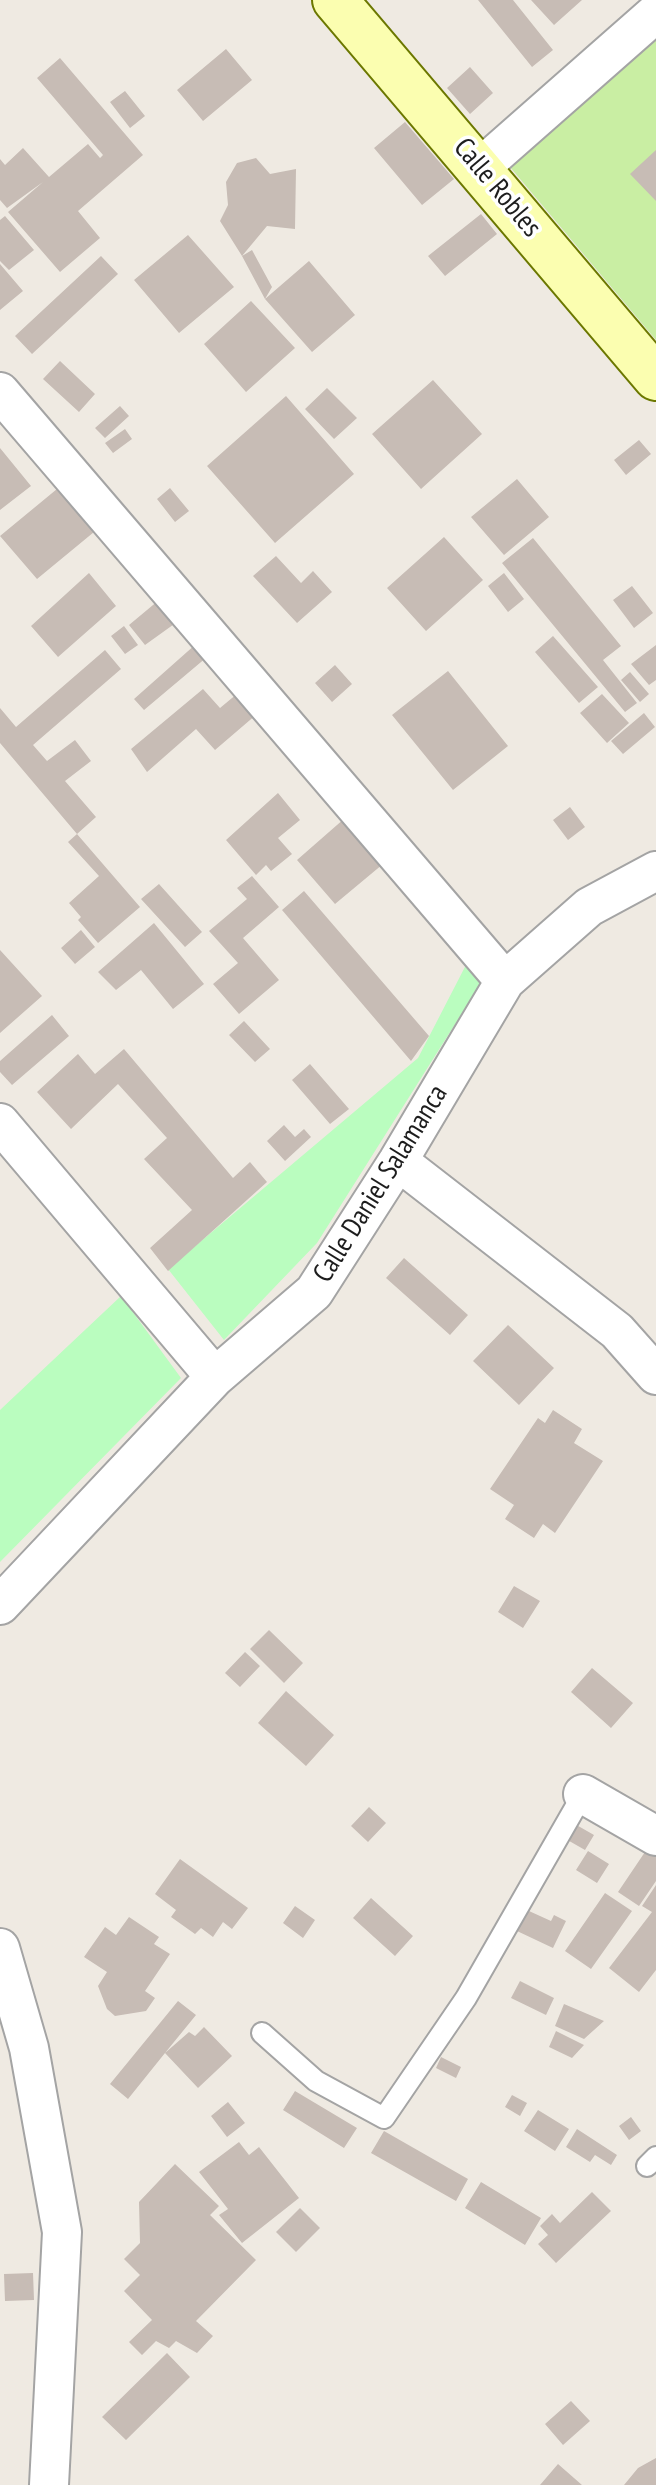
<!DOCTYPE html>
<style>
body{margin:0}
canvas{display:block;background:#efeae2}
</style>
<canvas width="656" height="2485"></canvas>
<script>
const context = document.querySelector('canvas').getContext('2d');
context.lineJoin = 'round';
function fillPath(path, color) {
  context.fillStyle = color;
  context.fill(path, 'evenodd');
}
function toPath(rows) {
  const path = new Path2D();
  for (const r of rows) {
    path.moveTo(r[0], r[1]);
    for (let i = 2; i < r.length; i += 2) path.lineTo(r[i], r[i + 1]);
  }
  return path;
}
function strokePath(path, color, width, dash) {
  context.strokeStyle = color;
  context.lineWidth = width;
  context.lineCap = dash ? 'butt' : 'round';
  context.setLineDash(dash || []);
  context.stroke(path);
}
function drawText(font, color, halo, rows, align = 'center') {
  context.font = font + ' "PT Sans Narrow",sans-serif';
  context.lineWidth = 7;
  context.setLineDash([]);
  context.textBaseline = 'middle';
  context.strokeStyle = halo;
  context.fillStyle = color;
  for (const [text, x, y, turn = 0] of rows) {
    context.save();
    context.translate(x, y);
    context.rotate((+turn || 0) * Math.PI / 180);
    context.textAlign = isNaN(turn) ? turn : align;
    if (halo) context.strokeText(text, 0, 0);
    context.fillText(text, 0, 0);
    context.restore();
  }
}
fillPath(toPath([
 [656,37,656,340,510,167]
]), '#c9eea3');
fillPath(toPath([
 [467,963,481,983,317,1243,224,1340,168,1269,418,1058],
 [121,1296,181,1378,0,1562,0,1410]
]), '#bafdbf');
fillPath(toPath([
 [478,0,513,0,553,50,532,67],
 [531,0,582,0,554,25],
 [226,49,252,80,203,121,177,90],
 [60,58,143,155,78,211,100,238,60,272,8,212,43,182,7,208,0,200,0,159,5,165,23,148,49,177,88,144,100,158,103,155,37,78],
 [470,67,493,93,470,114,447,88],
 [125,91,145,116,130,128,110,102],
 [405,122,454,179,422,205,374,148],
 [656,150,656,201,630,174],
 [256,158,270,174,296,169,295,229,267,226,242,256,220,221,228,205,226,182,237,163],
 [481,214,497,234,445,276,428,256],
 [5,216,34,250,9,270,0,261,0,220],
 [188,235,234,287,179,333,134,280],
 [252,250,272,287,265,299,242,256],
 [101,256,118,274,32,354,15,336],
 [309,261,355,315,312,352,265,299],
 [0,264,23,291,0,310],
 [251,301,295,348,246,392,204,344],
 [60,361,95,394,79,412,43,379],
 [433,380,482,434,421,489,372,434],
 [327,388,357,418,334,439,305,409],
 [286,396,354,474,275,543,207,466],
 [120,406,129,416,105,438,95,428],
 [125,429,132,439,113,453,105,443],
 [639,440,651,454,626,475,614,460],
 [0,448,31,486,0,510],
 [517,479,549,517,504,555,471,517],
 [170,488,189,511,175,522,157,499],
 [57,489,94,532,37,579,0,536],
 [444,537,483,580,426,631,387,588],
 [533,538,621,646,603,660,637,703,625,712,502,563],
 [276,556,301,583,313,571,332,592,297,623,253,576],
 [89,573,116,606,58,657,31,626],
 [504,573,524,599,508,612,488,586],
 [632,586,653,613,634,628,613,600],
 [159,600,177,622,145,645,129,625],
 [124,626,138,645,125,654,111,636],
 [553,636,598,687,579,703,535,652],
 [196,644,207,657,144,710,134,699],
 [656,645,656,680,649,685,631,664],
 [105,650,121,669,33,745,47,761,75,740,91,761,65,781,96,817,77,834,0,743,0,708,16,727],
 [335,665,352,684,332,702,315,683],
 [448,671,508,746,453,790,392,715],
 [630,672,649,694,640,702,621,680],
 [203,689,220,708,238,693,257,714,215,750,196,729,147,772,131,749],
 [602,694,629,723,607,743,580,713],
 [644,713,655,727,623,754,611,741],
 [278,793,300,820,278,838,292,854,271,871,266,865,256,875,226,840],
 [570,807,585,827,568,840,553,820],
 [345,818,383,864,335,904,297,860],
 [77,834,140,907,98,943,78,920,81,917,69,903,99,876,68,842],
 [252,876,279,907,243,938,279,980,239,1014,213,984,238,963,209,931,247,899,237,888],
 [159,884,202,932,185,947,141,899],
 [304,891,429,1036,411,1061,282,910],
 [154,923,204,984,173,1009,141,970,116,990,98,972],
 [81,930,95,947,75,964,61,948],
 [0,950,42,996,0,1033],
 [52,1015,69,1036,12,1085,0,1072,0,1061],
 [244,1021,270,1049,255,1062,229,1035],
 [124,1049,233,1178,250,1162,267,1182,168,1271,150,1248,192,1210,144,1159,167,1138,118,1084,71,1129,37,1092,78,1054,95,1074],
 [310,1064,349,1109,330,1124,292,1080],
 [284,1125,295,1137,304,1129,311,1137,285,1161,267,1141],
 [404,1258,468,1315,450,1335,386,1278],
 [508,1325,554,1368,519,1405,473,1361],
 [553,1410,582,1429,574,1443,603,1461,555,1533,543,1524,534,1538,505,1519,514,1505,490,1489,538,1418,545,1423],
 [514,1586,540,1601,523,1628,498,1612],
 [269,1630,303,1663,284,1683,250,1649],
 [245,1652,260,1666,240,1687,225,1673],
 [592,1668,633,1703,611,1728,571,1692],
 [286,1691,334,1735,306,1766,258,1723],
 [369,1807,386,1823,368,1842,351,1826],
 [573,1823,594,1835,585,1850,564,1838],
 [647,1849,656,1855,656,1881,639,1906,618,1892],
 [588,1851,609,1864,597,1883,576,1870],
 [180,1859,248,1908,232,1929,223,1922,213,1937,201,1928,195,1934,171,1917,176,1910,155,1894],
 [656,1885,656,1970,639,1992,609,1968,652,1912,642,1906],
 [605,1893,632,1911,591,1969,565,1951],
 [371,1898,413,1936,395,1956,353,1918],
 [295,1906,315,1920,303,1938,283,1923],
 [529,1911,551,1921,554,1915,566,1921,553,1948,517,1931],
 [129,1917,159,1937,154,1944,170,1954,145,1991,155,1998,146,2011,115,2016,107,2009,98,1986,107,1972,84,1957,105,1927,116,1935],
 [520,1981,554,1998,546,2015,511,1998],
 [178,2001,196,2015,165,2053,189,2032,195,2036,204,2027,232,2056,198,2088,165,2053,128,2099,110,2084],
 [564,2004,604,2021,584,2039,555,2026],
 [556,2031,584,2045,572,2058,549,2047],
 [441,2057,461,2067,456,2078,436,2068],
 [295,2091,357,2128,344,2148,283,2110],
 [512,2095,527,2103,520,2116,505,2107],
 [228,2102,245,2123,227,2137,211,2116],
 [538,2110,569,2129,555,2151,524,2131],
 [631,2117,641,2131,629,2140,619,2126],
 [577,2129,617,2155,611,2165,595,2155,590,2162,566,2147],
 [384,2131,468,2179,456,2201,371,2153],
 [239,2142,249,2155,259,2147,299,2198,242,2243,219,2215,228,2209,199,2172],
 [175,2164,219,2206,210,2215,256,2260,196,2321,213,2336,197,2353,176,2341,169,2348,156,2341,142,2355,129,2342,152,2320,124,2291,140,2275,124,2259,140,2243,139,2202],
 [481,2182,541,2218,525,2245,465,2208],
 [592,2192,611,2211,556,2263,538,2244,548,2235,540,2226,552,2214,560,2223],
 [300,2208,320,2228,296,2252,276,2232],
 [33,2273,34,2300,5,2301,4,2274],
 [167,2353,190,2377,126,2440,102,2417],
 [571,2401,590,2421,563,2445,545,2424],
 [656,2458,656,2485,624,2485,638,2468],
 [558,2464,582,2485,540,2485]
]), '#c7bcb5');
const lane = toPath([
 [262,2033,316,2081,384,2118,466,1998,583,1794],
 [647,2166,656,2157]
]);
const street = toPath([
 [481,167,656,13],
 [0,392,505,981],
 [0,1123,215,1377],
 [398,1161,617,1331,656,1375],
 [0,1605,215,1377,314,1292,398,1161,505,981,589,907,656,871],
 [583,1794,656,1836],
 [0,1948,29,2048,62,2232,49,2485]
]);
const secondary = toPath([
 [335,0,656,378]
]);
strokePath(lane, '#a4a4a4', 24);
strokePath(street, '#a4a4a4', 42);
strokePath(secondary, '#6c7800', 48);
strokePath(lane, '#fff', 20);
strokePath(street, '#fff', 38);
strokePath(secondary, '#fbfeb0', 44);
drawText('28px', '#1d1d1d', '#fff', [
 ["Calle Robles",497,188,50],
 ["Calle Daniel Salamanca",381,1184,-58]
]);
</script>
